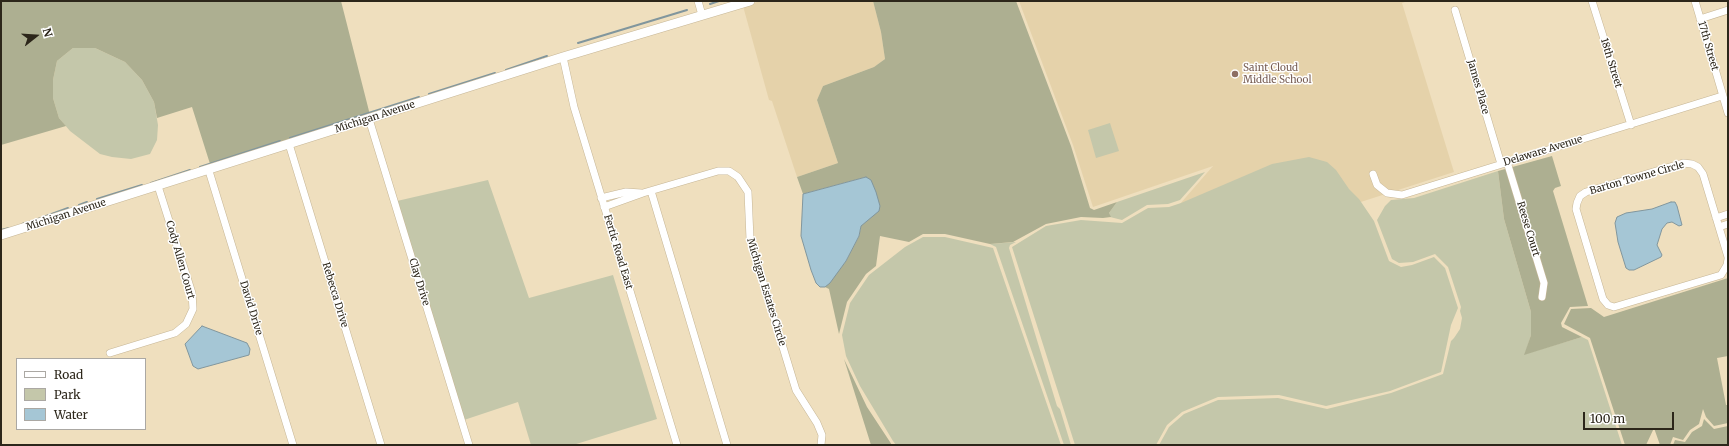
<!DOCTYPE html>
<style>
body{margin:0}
#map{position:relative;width:1729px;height:446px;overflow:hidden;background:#efdfbe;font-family:Merriweather,serif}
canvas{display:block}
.frame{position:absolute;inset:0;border:2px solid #2c261a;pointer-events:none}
.legend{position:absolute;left:16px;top:358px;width:130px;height:72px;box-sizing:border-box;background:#fff;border:1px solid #aba8a3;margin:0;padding:5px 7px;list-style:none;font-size:12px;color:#2c261a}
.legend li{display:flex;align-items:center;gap:8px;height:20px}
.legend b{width:20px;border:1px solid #aba8a3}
.north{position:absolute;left:16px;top:16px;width:40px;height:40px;-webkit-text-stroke:3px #fff;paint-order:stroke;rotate:73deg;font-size:11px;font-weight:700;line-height:16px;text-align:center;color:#2c261a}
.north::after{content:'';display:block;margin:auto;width:14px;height:18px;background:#2c261a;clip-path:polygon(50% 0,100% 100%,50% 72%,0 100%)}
.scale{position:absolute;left:1583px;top:412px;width:91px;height:18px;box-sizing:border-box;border:2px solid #2c261a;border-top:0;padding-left:5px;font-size:12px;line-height:14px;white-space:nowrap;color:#2c261a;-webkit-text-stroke:3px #fff;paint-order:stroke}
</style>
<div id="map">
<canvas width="1729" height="446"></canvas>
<div class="frame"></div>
<ul class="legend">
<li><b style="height:5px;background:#fff"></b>Road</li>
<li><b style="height:11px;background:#c4c7aa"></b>Park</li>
<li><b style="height:11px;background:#a5c6d5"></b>Water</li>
</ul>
<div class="north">N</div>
<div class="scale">100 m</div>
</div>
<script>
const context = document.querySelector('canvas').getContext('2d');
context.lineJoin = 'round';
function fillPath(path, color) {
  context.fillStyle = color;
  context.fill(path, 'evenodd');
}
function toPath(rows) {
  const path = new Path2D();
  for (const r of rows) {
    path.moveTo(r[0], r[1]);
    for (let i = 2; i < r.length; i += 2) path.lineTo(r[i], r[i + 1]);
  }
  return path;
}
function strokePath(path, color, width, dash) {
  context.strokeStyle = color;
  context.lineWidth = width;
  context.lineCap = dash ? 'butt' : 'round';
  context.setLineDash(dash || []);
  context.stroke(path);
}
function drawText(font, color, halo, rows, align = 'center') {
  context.font = font + ' Merriweather,serif';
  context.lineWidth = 3;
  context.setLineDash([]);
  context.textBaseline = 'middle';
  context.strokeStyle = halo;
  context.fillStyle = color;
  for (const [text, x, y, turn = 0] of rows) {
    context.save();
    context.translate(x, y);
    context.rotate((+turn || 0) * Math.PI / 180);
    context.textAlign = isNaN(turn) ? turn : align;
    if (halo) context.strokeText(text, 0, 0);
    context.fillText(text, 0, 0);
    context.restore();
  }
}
fillPath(toPath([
 [761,1,873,1,881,32,885,59,874,67,823,86,817,100,838,163,797,177,772,101,769,100,743,6],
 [1019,1,1408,1,1402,3,1454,172,1112,282,1213,166,1093,207,1073,145]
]), '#e5d2aa');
fillPath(toPath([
 [73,48,95,48,125,62,142,80,154,102,158,125,157,140,150,154,131,159,112,157,100,154,70,131,59,118,53,98,53,80,57,61],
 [1110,123,1119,151,1096,158,1088,130],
 [1309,157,1327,162,1336,170,1349,189,1359,199,1374,221,1389,261,1401,267,1412,265,1434,257,1445,268,1458,308,1451,325,1441,372,1390,391,1326,406,1279,395,1218,397,1182,412,1167,425,1156,445,1075,445,1012,247,1046,226,1081,220,1122,223,1148,208,1169,207,1181,203,1272,164],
 [1498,171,1504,219,1531,312,1531,335,1525,354,1582,337,1588,340,1622,445,1159,445,1169,427,1184,414,1218,400,1278,398,1327,409,1391,393,1443,374,1451,341,1454,338,1460,329,1462,318,1460,311,1461,307,1448,267,1435,254,1413,262,1399,263,1392,259,1377,220,1385,206,1391,200,1414,198],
 [1205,172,1180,200,1168,204,1147,205,1122,220,1110,217,1109,213,1117,202],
 [488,180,529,298,613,275,657,419,573,445,531,445,518,402,464,420,397,201],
 [923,237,945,237,993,248,1061,445,896,445,893,441,860,386,846,356,842,335,850,303,869,275,905,247],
 [1016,242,1010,245,1009,248,1057,406,1060,409,1071,445,1064,445,996,247,990,244]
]), '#c4c7aa');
fillPath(toPath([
 [1,1,341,1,370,115,211,167,192,107,157,118,154,102,142,80,125,62,95,48,73,48,57,61,53,80,53,98,59,118,66,126,1,145],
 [873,1,1016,1,1071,146,1090,208,1094,210,1117,202,1109,213,1111,217,1103,218,1081,217,1046,224,1013,242,990,244,945,234,923,234,909,242,880,236,876,266,866,274,847,302,839,334,829,289,825,287,846,261,859,236,861,226,867,220,866,177,803,194,797,177,838,163,817,100,823,86,874,67,885,59,881,32],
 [1552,156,1561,186,1555,188,1553,191,1588,306,1570,307,1561,323,1562,327,1582,337,1524,355,1531,335,1531,312,1504,219,1498,171],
 [1728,278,1728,356,1717,358,1726,405,1728,405,1728,423,1714,426,1706,417,1703,409,1699,424,1690,430,1683,440,1673,437,1670,445,1660,445,1654,428,1646,445,1625,445,1590,338,1564,324,1571,309,1591,308,1604,317],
 [844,359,867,407,892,445,871,445],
 [1704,419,1714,429,1728,426,1728,445,1673,445,1675,440,1685,442,1692,432,1702,426]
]), '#adaf91');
const water = toPath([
 [866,177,871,180,876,192,880,206,879,211,861,226,859,236,846,261,830,283,825,287,820,287,816,283,811,270,801,236,803,194,866,177],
 [1671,202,1675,202,1677,206,1682,225,1679,226,1672,222,1667,223,1662,229,1657,245,1662,255,1661,257,1634,270,1629,270,1626,268,1618,242,1615,223,1617,217,1626,213,1652,209,1671,202],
 [202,326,247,343,250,349,249,355,198,369,193,366,185,344,202,326]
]);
fillPath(water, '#a5c6d5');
strokePath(water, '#81969d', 1);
strokePath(toPath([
 [710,4,719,1],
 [578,43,687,10],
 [506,70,547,56],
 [429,94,495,73],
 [290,138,419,97],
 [200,167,280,141],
 [151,183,190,170],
 [97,199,142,185],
 [79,205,87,202],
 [38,219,68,208],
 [22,224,28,222],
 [1,230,9,228]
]), '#81969d', 2);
const street = toPath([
 [698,1,702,15],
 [1592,1,1631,125],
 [1695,1,1728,113],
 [1455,10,1501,164],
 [1700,19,1728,10],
 [563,57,574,107,677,445],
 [369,119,469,445],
 [289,144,381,445],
 [1507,162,1544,283,1542,297],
 [209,171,293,445],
 [1373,174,1377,185,1387,193,1402,195,1722,96],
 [651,191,727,445],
 [601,198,626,192,641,193],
 [604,207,643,193,718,171,729,171,738,177,748,192,750,239,796,390,817,423,822,435,821,445],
 [1716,218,1728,214],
 [1719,227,1728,224],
 [1728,257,1703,174,1698,167,1692,164,1683,163,1586,192,1580,196,1577,203,1576,209,1603,299,1608,305,1614,307,1721,275,1727,265,1728,259],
 [110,353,175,333,186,324,193,309,192,293,158,186]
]);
const secondary = toPath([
 [1,235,563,57,750,1]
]);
strokePath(street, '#c6b696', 8);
strokePath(secondary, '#c6b696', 10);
strokePath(street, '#fff', 7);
strokePath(secondary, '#fff', 9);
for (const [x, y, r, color] of [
 [1235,74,4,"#8d6e63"]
]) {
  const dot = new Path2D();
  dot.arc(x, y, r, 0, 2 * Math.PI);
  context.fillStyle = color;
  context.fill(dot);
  strokePath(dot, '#fff', 1.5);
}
drawText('10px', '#2c261a', '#fff', [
 ["17th Street",1708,46,74],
 ["18th Street",1611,63,73],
 ["James Place",1478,87,74],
 ["Michigan Avenue",375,117,-18],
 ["Delaware Avenue",1543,151,-17],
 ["Barton Towne Circle",1637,178,-16],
 ["Michigan Avenue",66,215,-18],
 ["Reese Court",1528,229,73],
 ["Fertic Road East",618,252,73],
 ["Cody Allen Court",180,260,74],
 ["Clay Drive",419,282,73],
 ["Michigan Estates Circle",766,292,73],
 ["Rebecca Drive",335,295,73],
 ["David Drive",251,308,73]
]);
drawText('10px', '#785e54', '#fff', [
 ["Saint Cloud",1243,68],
 ["Middle School",1243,80]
], 'left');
</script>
